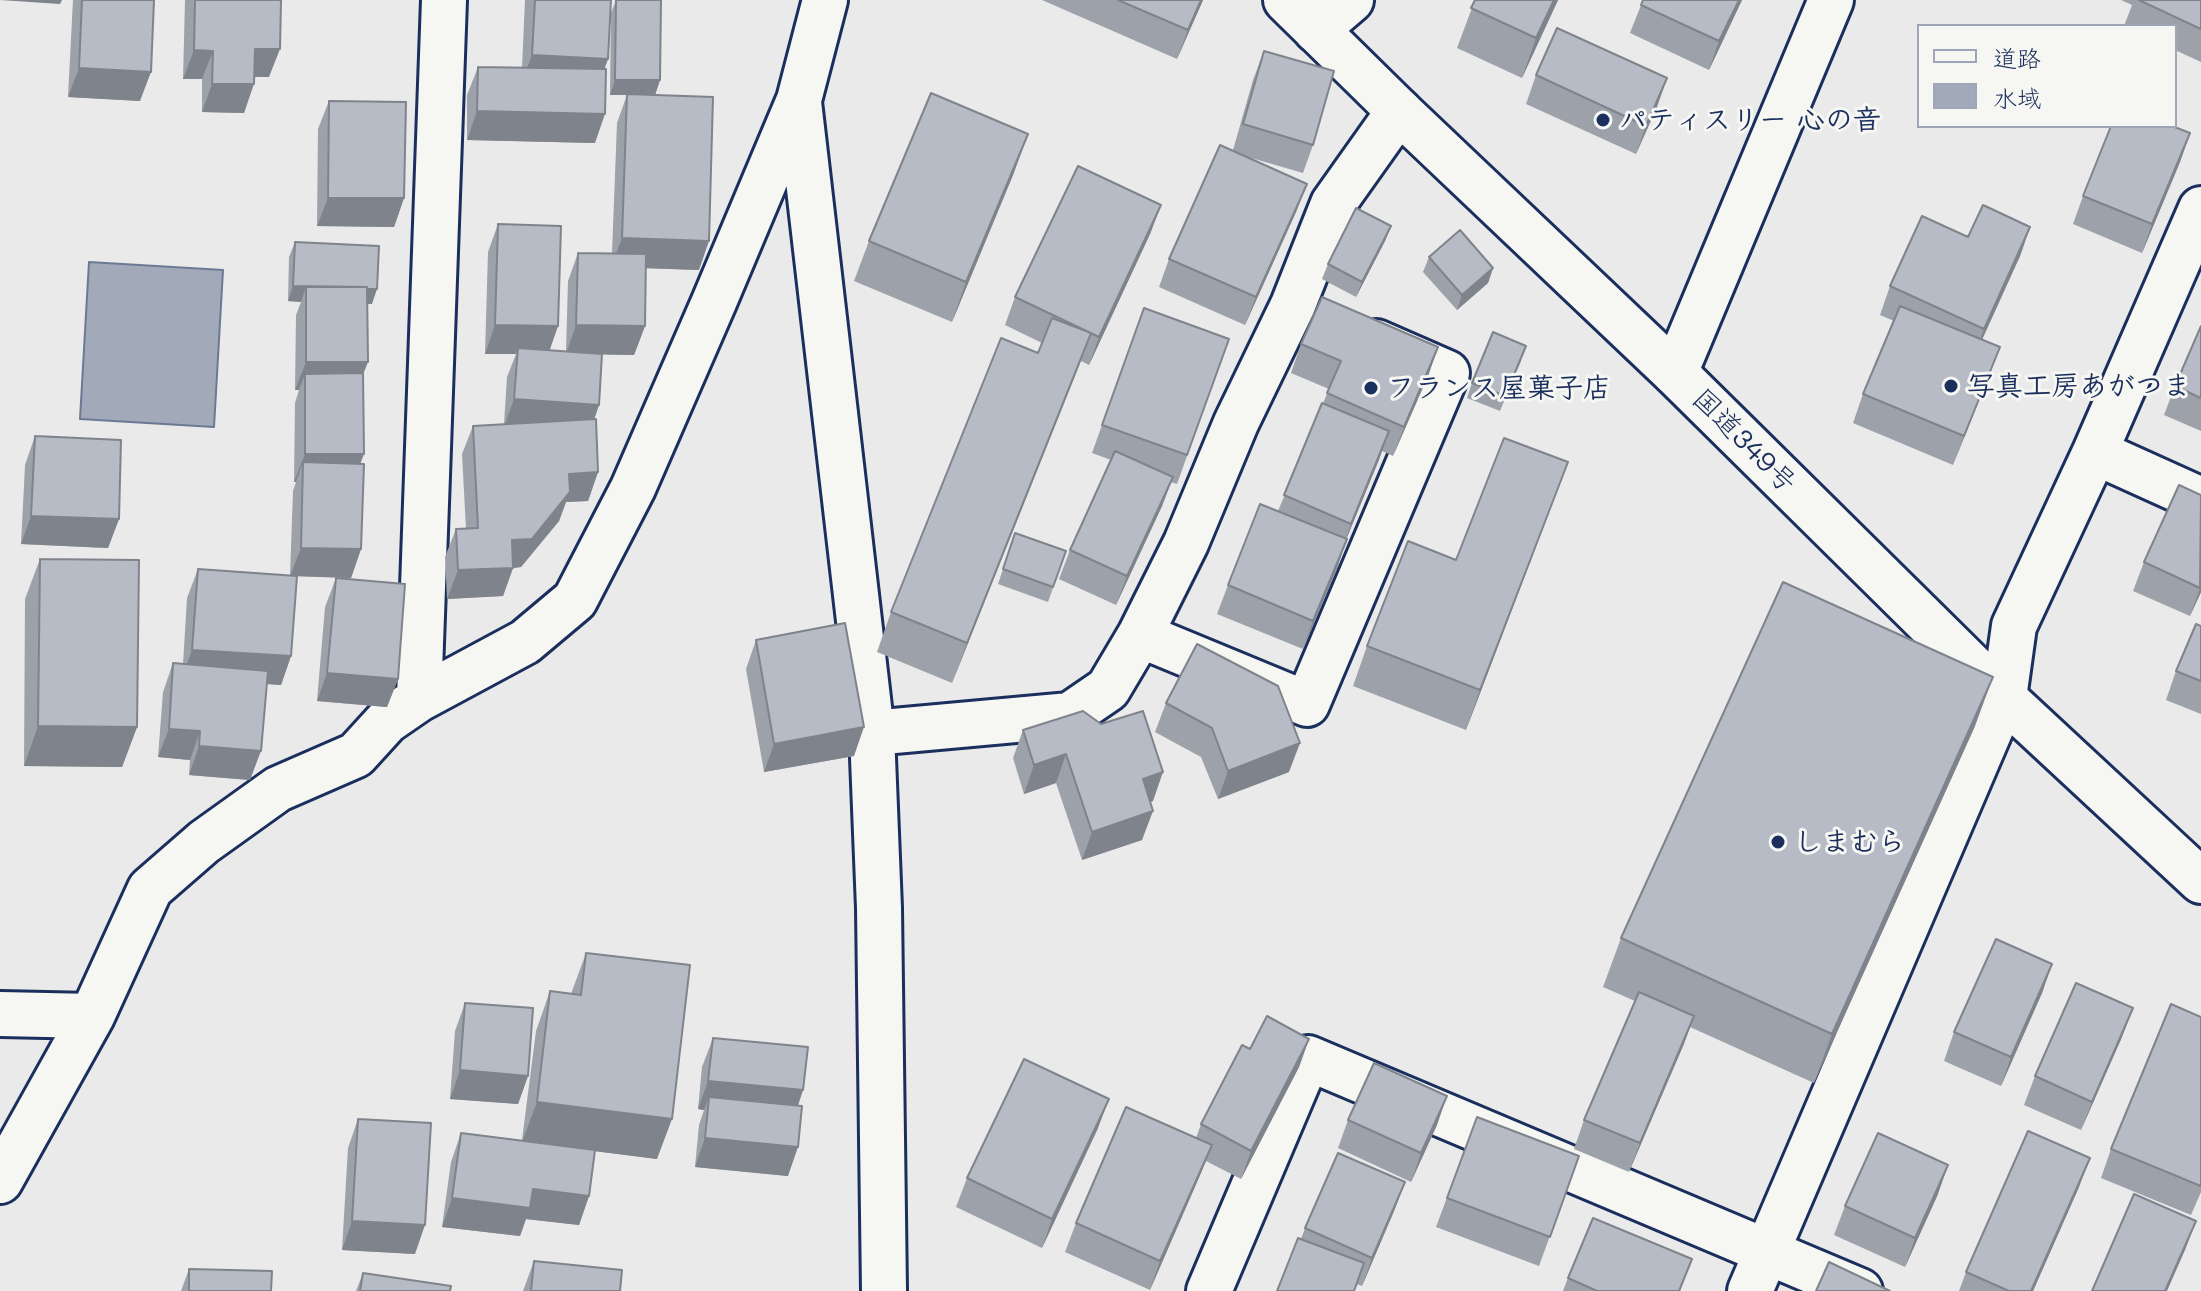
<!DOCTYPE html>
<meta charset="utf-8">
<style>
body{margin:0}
#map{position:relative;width:2201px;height:1291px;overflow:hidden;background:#e9eae9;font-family:Mali,"Klee One",sans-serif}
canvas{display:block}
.legend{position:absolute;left:1917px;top:24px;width:260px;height:104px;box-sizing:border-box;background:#f6f6f2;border:2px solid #9ea6b7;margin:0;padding:10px 14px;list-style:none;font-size:24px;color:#1b2f5e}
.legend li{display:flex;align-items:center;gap:16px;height:40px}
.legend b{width:40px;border:2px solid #9ea6b7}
</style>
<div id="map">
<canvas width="2201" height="1291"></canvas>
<ul class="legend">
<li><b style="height:10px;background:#f6f6f2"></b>道路</li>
<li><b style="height:22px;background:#a2aaba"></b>水域</li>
</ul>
</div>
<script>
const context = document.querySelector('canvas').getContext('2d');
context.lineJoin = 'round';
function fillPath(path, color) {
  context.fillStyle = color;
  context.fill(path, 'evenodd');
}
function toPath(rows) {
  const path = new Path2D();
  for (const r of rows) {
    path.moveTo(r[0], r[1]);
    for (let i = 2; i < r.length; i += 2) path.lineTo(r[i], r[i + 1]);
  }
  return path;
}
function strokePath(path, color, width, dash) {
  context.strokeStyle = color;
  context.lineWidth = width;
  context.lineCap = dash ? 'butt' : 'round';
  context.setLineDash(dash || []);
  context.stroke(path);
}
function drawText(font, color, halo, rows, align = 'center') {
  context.font = font + ' Mali,"Klee One",sans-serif';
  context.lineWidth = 6;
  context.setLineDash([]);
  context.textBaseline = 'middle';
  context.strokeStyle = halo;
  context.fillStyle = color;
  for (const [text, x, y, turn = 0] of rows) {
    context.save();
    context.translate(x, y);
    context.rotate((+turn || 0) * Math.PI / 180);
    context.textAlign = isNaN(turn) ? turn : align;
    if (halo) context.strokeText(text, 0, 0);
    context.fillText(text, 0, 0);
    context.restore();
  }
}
const water = toPath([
 [89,262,223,270,214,427,80,419,89,262]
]);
fillPath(water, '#a2aaba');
strokePath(water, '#6c7995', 2);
const minor = toPath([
 [1316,30,1351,0],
 [799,102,872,733,879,908,884,1291],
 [2201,209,2095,452,2201,500],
 [1140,635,1307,704,1447,373,1376,342],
 [419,699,444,0],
 [872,733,1070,715,1108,689,1140,635,1186,543,1236,423,1293,305,1333,204,1399,111],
 [0,1014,92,1016],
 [0,1181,92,1016,150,889,204,842,278,789,356,755,387,721,419,699,525,642,575,600,633,488,714,302,799,100,825,0],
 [1209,1291,1308,1058,1860,1291],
 [1750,1291,2004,698,2014,626,2095,452]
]);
const tertiary = toPath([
 [1675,373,1831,0]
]);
const trunk = toPath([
 [1286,0,1399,111,1675,373,2004,698,2201,881]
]);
strokePath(minor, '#1b2f5e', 50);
strokePath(tertiary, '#1b2f5e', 50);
strokePath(trunk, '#1b2f5e', 50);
strokePath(minor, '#f6f6f2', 44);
strokePath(tertiary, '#f6f6f2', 44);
strokePath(trunk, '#f6f6f2', 44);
fillPath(toPath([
 [73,0,154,0,140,101,68,97],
 [185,0,281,0,269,77,254,77,244,113,202,112,202,79,183,79],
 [525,0,611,0,608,59,604,69,595,143,467,140,467,95,478,67,522,68],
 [616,0,660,80,655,95,699,270,646,268,645,326,634,355,602,354,599,405,594,420,598,472,588,501,566,502,559,521,521,567,513,568,503,596,447,599,445,557,456,529,466,529,462,454,473,426,504,424,507,377,516,354,485,354,488,252,498,224,558,326,549,350,566,351,568,281,578,253,612,253,617,123,627,95,610,95,611,13],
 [1042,0,1203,0,1177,59],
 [1475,0,1558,0,1522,78,1457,48],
 [1643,0,1742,0,1709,70,1630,33],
 [2121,0,2201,0,2201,62,2175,50,2175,26,2124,26,2132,5],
 [1264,51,1313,145,1303,173,1248,157,1307,184,1296,212,1245,325,1159,287,1169,259,1233,150,1253,80],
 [1536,75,1657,107,1636,154,1526,104],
 [329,101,404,198,394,227,317,226,318,129],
 [2190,133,2180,162,2142,253,2073,224,2083,196],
 [1028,134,1013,175,952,322,854,281,869,241],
 [1161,205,1150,234,1089,365,1081,361,952,683,877,652,891,612,1038,353,1042,343,1005,325,1015,297],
 [1391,226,1385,241,1356,297,1322,279,1328,264],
 [2030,227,2020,256,1982,340,2000,347,1953,465,1853,423,1863,394,1894,321,1880,315,1890,286,1968,237],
 [295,242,372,304,367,304,363,373,360,464,361,549,351,578,297,576,291,656,281,685,267,684,250,780,189,775,190,760,158,757,163,692,173,663,183,664,187,598,198,569,290,576,293,491,296,482,294,482,295,403,299,390,295,390,296,315,301,302,288,301,289,257],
 [1429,257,1493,268,1488,283,1457,310,1423,272],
 [1144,308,1229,339,1177,484,1171,482,1162,506,1116,605,1059,579,1070,550,1111,460,1092,453],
 [2201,326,2201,431,2164,415,2175,386],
 [1301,344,1438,347,1428,376,1393,456,1382,451,1346,539,1337,568,1303,649,1217,614,1228,585,1278,511,1329,389,1291,373],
 [1521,361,1500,411,1467,398,1472,383],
 [35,436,119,519,108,548,21,544,25,465],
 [1568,462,1466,730,1353,686,1367,646,1456,560],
 [2179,485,2201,592,2190,616,2133,591,2144,562],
 [1015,533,1066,551,1048,602,998,584],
 [40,559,137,727,122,767,24,766,25,599],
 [336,578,398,679,387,707,317,701,325,607],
 [2201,626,2201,714,2166,700,2176,671],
 [756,640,854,756,764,772,746,669],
 [1278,686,1289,772,1218,799,1201,757,1155,732,1166,703],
 [1975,726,1814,1083,1690,1027,1629,1172,1574,1149,1584,1120,1635,1001,1603,987,1621,938],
 [1023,730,1153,801,1150,802,1142,840,1082,860,1056,783,1024,794,1013,758],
 [586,953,657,1159,595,1151,589,1196,579,1225,526,1219,520,1236,442,1227,451,1162,461,1133,522,1140,536,1031,550,991,571,994],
 [2052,964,2042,993,2001,1086,1944,1061,1954,1032],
 [465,1003,528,1076,518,1104,450,1099,455,1031],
 [2201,1017,2201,1192,2191,1215,2101,1178,2111,1149],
 [2122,1037,2081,1130,2024,1105,2035,1076],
 [713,1038,803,1090,798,1106,788,1176,695,1167,699,1125,704,1110,698,1109,702,1067],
 [1309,1039,1299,1067,1241,1179,1206,1161,1150,1290,1065,1252,1076,1223,1196,1138,1201,1124,1250,1049],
 [1477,1117,1579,1156,1539,1266,1436,1227],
 [358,1119,415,1254,342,1250,348,1148],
 [1348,1120,1437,1125,1411,1182,1338,1148],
 [1098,1128,1042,1248,956,1207,967,1178],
 [1405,1182,1394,1211,1362,1286,1356,1284,1301,1239,1305,1228],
 [2079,1187,2033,1291,1959,1291,1966,1272],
 [1938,1194,1905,1267,1834,1235,1845,1206],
 [1692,1259,1680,1291,1563,1291,1568,1278],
 [534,1261,620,1291,523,1291],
 [189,1269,271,1291,181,1291],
 [363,1273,450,1291,356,1291]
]), '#9da1aa');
fillPath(toPath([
 [0,0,62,0,60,4],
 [1201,0,1203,0,1177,59,1188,30],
 [1554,0,1558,0,1522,78,1536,38],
 [1739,0,1742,0,1709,70,1719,41],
 [255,49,280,49,269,77,244,77],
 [194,50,213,51,202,79,183,79],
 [532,55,608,59,598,87,521,84],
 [79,68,151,72,140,101,68,97],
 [1667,78,1657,107,1636,154,1646,126],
 [615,80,660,80,655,95,610,95],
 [212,84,254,84,244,113,202,112],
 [477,111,605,114,595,143,467,140],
 [2190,133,2180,162,2142,253,2152,224],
 [1028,134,1013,175,952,322,966,282],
 [1307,184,1296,212,1245,325,1256,297],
 [328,198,404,198,394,227,317,226],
 [1161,205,1150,234,1089,365,1099,337],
 [1391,226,1385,241,1356,297,1362,282],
 [2030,227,2020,256,1974,357,1984,329],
 [622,238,709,241,699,270,611,267],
 [1493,268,1488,283,1457,310,1462,295],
 [293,286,377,289,372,304,306,302,306,287,301,302,288,301],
 [495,325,558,326,548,355,518,348,516,354,485,354],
 [576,325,645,326,634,355,566,354],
 [1091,333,1076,373,952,683,967,643],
 [1438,347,1428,376,1393,456,1404,427],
 [2000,347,1989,376,1953,465,1964,436],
 [306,362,368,362,357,390,305,374,299,390,295,390],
 [514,399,599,405,589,434,504,427],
 [1389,431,1379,460,1341,552,1351,524],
 [305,454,364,454,353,483,303,462,296,482,294,482],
 [1568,462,1553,502,1466,730,1480,690],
 [598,472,588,501,566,502,559,521,521,567,513,568,503,596,447,599,458,570,512,540,569,474],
 [1173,477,1162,506,1116,605,1127,576],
 [31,516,119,519,108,548,21,544],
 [1347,539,1337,568,1303,649,1313,621],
 [301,548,361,549,351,578,290,576],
 [2201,586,2201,592,2190,616],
 [192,650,291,656,281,685,182,678],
 [327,673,398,679,387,707,317,701],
 [1993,677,1975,726,1814,1083,1832,1034],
 [38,726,137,727,122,767,24,766],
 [864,727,854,756,764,772,774,744],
 [169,729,200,731,190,760,158,757],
 [1300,743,1289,772,1218,799,1228,771],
 [199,746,261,751,250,780,189,775],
 [1066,754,1056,783,1024,794,1034,765],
 [1163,772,1153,801,1133,808,1143,779],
 [1153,811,1142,840,1082,860,1092,832],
 [2052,964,2042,993,2001,1086,2011,1057],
 [2133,1008,2122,1037,2081,1130,2092,1102],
 [1694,1016,1684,1044,1629,1172,1640,1143],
 [1309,1039,1299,1067,1241,1179,1251,1151],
 [460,1070,528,1076,518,1104,450,1099],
 [708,1081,803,1090,793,1119,709,1097,704,1110,698,1109],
 [1447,1096,1437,1125,1411,1182,1421,1153],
 [1109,1099,1098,1128,1042,1248,1052,1219],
 [537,1102,672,1119,657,1159,522,1142],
 [705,1138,798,1147,788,1176,695,1167],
 [1212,1145,1201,1173,1150,1290,1160,1261],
 [2090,1158,2079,1187,2033,1291,2031,1291],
 [1948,1165,1938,1194,1905,1267,1915,1238],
 [1405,1182,1394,1211,1362,1286,1372,1258],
 [533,1189,589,1196,579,1225,526,1219,520,1236,442,1227,452,1198],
 [352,1221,425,1225,415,1254,342,1250],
 [2196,1221,2185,1250,2167,1291,2165,1291]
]), '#7f838b');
const building = toPath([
 [82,0,154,0,151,72,79,68,82,0],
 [195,0,281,0,280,49,255,49,254,84,212,84,213,51,194,50,195,0],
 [535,0,611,0,608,59,532,55,535,0],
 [616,0,661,0,660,80,615,80,616,0],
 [1118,0,1201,0,1188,30,1118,0],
 [1475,0,1554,0,1536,38,1471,8,1475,0],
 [1643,0,1739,0,1719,41,1641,5,1643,0],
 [2139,0,2201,0,2201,29,2139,0],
 [1557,28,1667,78,1646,126,1536,75,1557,28],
 [1264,51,1334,71,1313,145,1243,124,1264,51],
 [478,67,606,69,605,114,477,111,478,67],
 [931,93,1028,134,966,282,869,241,931,93],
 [627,94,713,97,709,241,622,238,627,94],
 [329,101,406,102,404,198,328,198,329,101],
 [2111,126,2172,126,2190,133,2152,224,2083,196,2111,126],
 [1220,145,1307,184,1256,297,1169,259,1220,145],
 [1078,166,1161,205,1099,337,1015,297,1078,166],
 [1983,205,2030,227,1984,329,1890,286,1922,216,1968,237,1983,205],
 [1356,208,1391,226,1362,282,1328,264,1356,208],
 [498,224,561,226,558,326,495,325,498,224],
 [1460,230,1493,268,1462,295,1429,257,1460,230],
 [295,242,379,246,377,289,367,289,367,287,293,286,295,242],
 [578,253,646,254,645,326,576,325,578,253],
 [306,287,367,287,368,362,306,362,306,287],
 [1322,297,1438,347,1404,427,1327,393,1341,361,1301,344,1322,297],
 [1900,306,2000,347,1964,436,1863,394,1900,306],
 [1144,308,1229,339,1187,455,1102,425,1144,308],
 [1052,318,1091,333,967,643,891,612,1001,338,1038,353,1052,318],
 [2201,326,2201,398,2175,386,2201,326],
 [1493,332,1526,346,1505,396,1472,383,1493,332],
 [518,348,602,354,599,405,514,399,518,348],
 [363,373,364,454,305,454,305,374,363,373],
 [1322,403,1389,431,1351,524,1284,495,1322,403],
 [596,419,598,472,569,474,570,492,532,539,512,540,513,568,458,570,456,529,478,528,473,426,596,419],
 [35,436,121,440,119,519,31,516,35,436],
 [1504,438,1568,462,1480,690,1367,646,1408,541,1456,560,1504,438],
 [1115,451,1173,477,1127,576,1070,550,1115,451],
 [303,462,364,464,361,549,301,548,303,462],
 [2179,485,2201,495,2200,588,2144,562,2179,485],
 [1260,504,1347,539,1313,621,1228,585,1260,504],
 [1015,533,1066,551,1053,587,1003,569,1015,533],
 [40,559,139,560,137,727,38,726,40,559],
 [198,569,297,576,291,656,192,650,198,569],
 [336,578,405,584,398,679,327,673,336,578],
 [1783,582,1993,677,1832,1034,1621,938,1783,582],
 [845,623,864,727,774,744,756,640,845,623],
 [2196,624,2201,626,2201,681,2176,671,2196,624],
 [1197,644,1278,686,1300,743,1228,771,1212,728,1166,703,1197,644],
 [173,663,268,671,261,751,199,746,200,731,169,729,173,663],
 [1083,711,1101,724,1143,711,1163,772,1143,779,1153,811,1092,832,1066,754,1034,765,1023,730,1083,711],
 [1996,939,2052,964,2011,1057,1954,1032,1996,939],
 [586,953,690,965,672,1119,537,1102,550,991,581,995,586,953],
 [2076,983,2133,1008,2092,1102,2035,1076,2076,983],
 [1639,992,1694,1016,1640,1143,1584,1120,1639,992],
 [465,1003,533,1008,528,1076,460,1070,465,1003],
 [2171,1004,2201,1017,2201,1186,2111,1149,2171,1004],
 [1267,1016,1309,1039,1251,1151,1201,1124,1242,1045,1250,1049,1267,1016],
 [713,1038,808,1047,803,1090,708,1081,713,1038],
 [1024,1059,1109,1099,1052,1219,967,1178,1024,1059],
 [1374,1063,1447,1096,1421,1153,1348,1120,1374,1063],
 [709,1097,802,1106,798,1147,705,1138,709,1097],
 [1126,1107,1212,1145,1160,1261,1076,1223,1126,1107],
 [1477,1117,1579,1156,1550,1237,1447,1198,1477,1117],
 [358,1119,431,1123,425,1225,352,1221,358,1119],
 [2028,1131,2090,1158,2031,1291,2009,1291,1966,1272,2028,1131],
 [461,1133,595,1150,589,1196,533,1189,530,1208,452,1198,461,1133],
 [1878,1133,1948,1165,1915,1238,1845,1206,1878,1133],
 [1338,1153,1405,1182,1372,1258,1305,1228,1338,1153],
 [2134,1194,2196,1221,2165,1291,2092,1291,2134,1194],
 [1593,1218,1692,1259,1679,1291,1597,1291,1568,1278,1593,1218],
 [1298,1238,1364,1263,1354,1291,1277,1291,1298,1238],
 [534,1261,622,1270,620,1291,531,1291,534,1261],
 [1829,1262,1890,1291,1816,1291,1829,1262],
 [189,1269,272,1271,271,1291,189,1291,189,1269],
 [363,1273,451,1286,450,1291,360,1291,363,1273]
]);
fillPath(building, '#b6bbc6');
strokePath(building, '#7f838b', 2);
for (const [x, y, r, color] of [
 [1603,120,8,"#1b2f5e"],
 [1951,386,8,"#1b2f5e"],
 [1371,388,8,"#1b2f5e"],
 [1778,842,8,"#1b2f5e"]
]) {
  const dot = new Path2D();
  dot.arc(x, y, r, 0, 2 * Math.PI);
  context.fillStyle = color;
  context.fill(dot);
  strokePath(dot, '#f6f6f2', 3);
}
drawText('bold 28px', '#1b2f5e', '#f6f6f2', [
 ["パティスリー 心の音",1619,120],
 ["写真工房あがつま",1967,386],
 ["フランス屋菓子店",1387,388],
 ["しまむら",1794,842]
], 'left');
drawText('28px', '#1b2f5e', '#f6f6f2', [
 ["国道349号",1744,441,45]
]);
</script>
